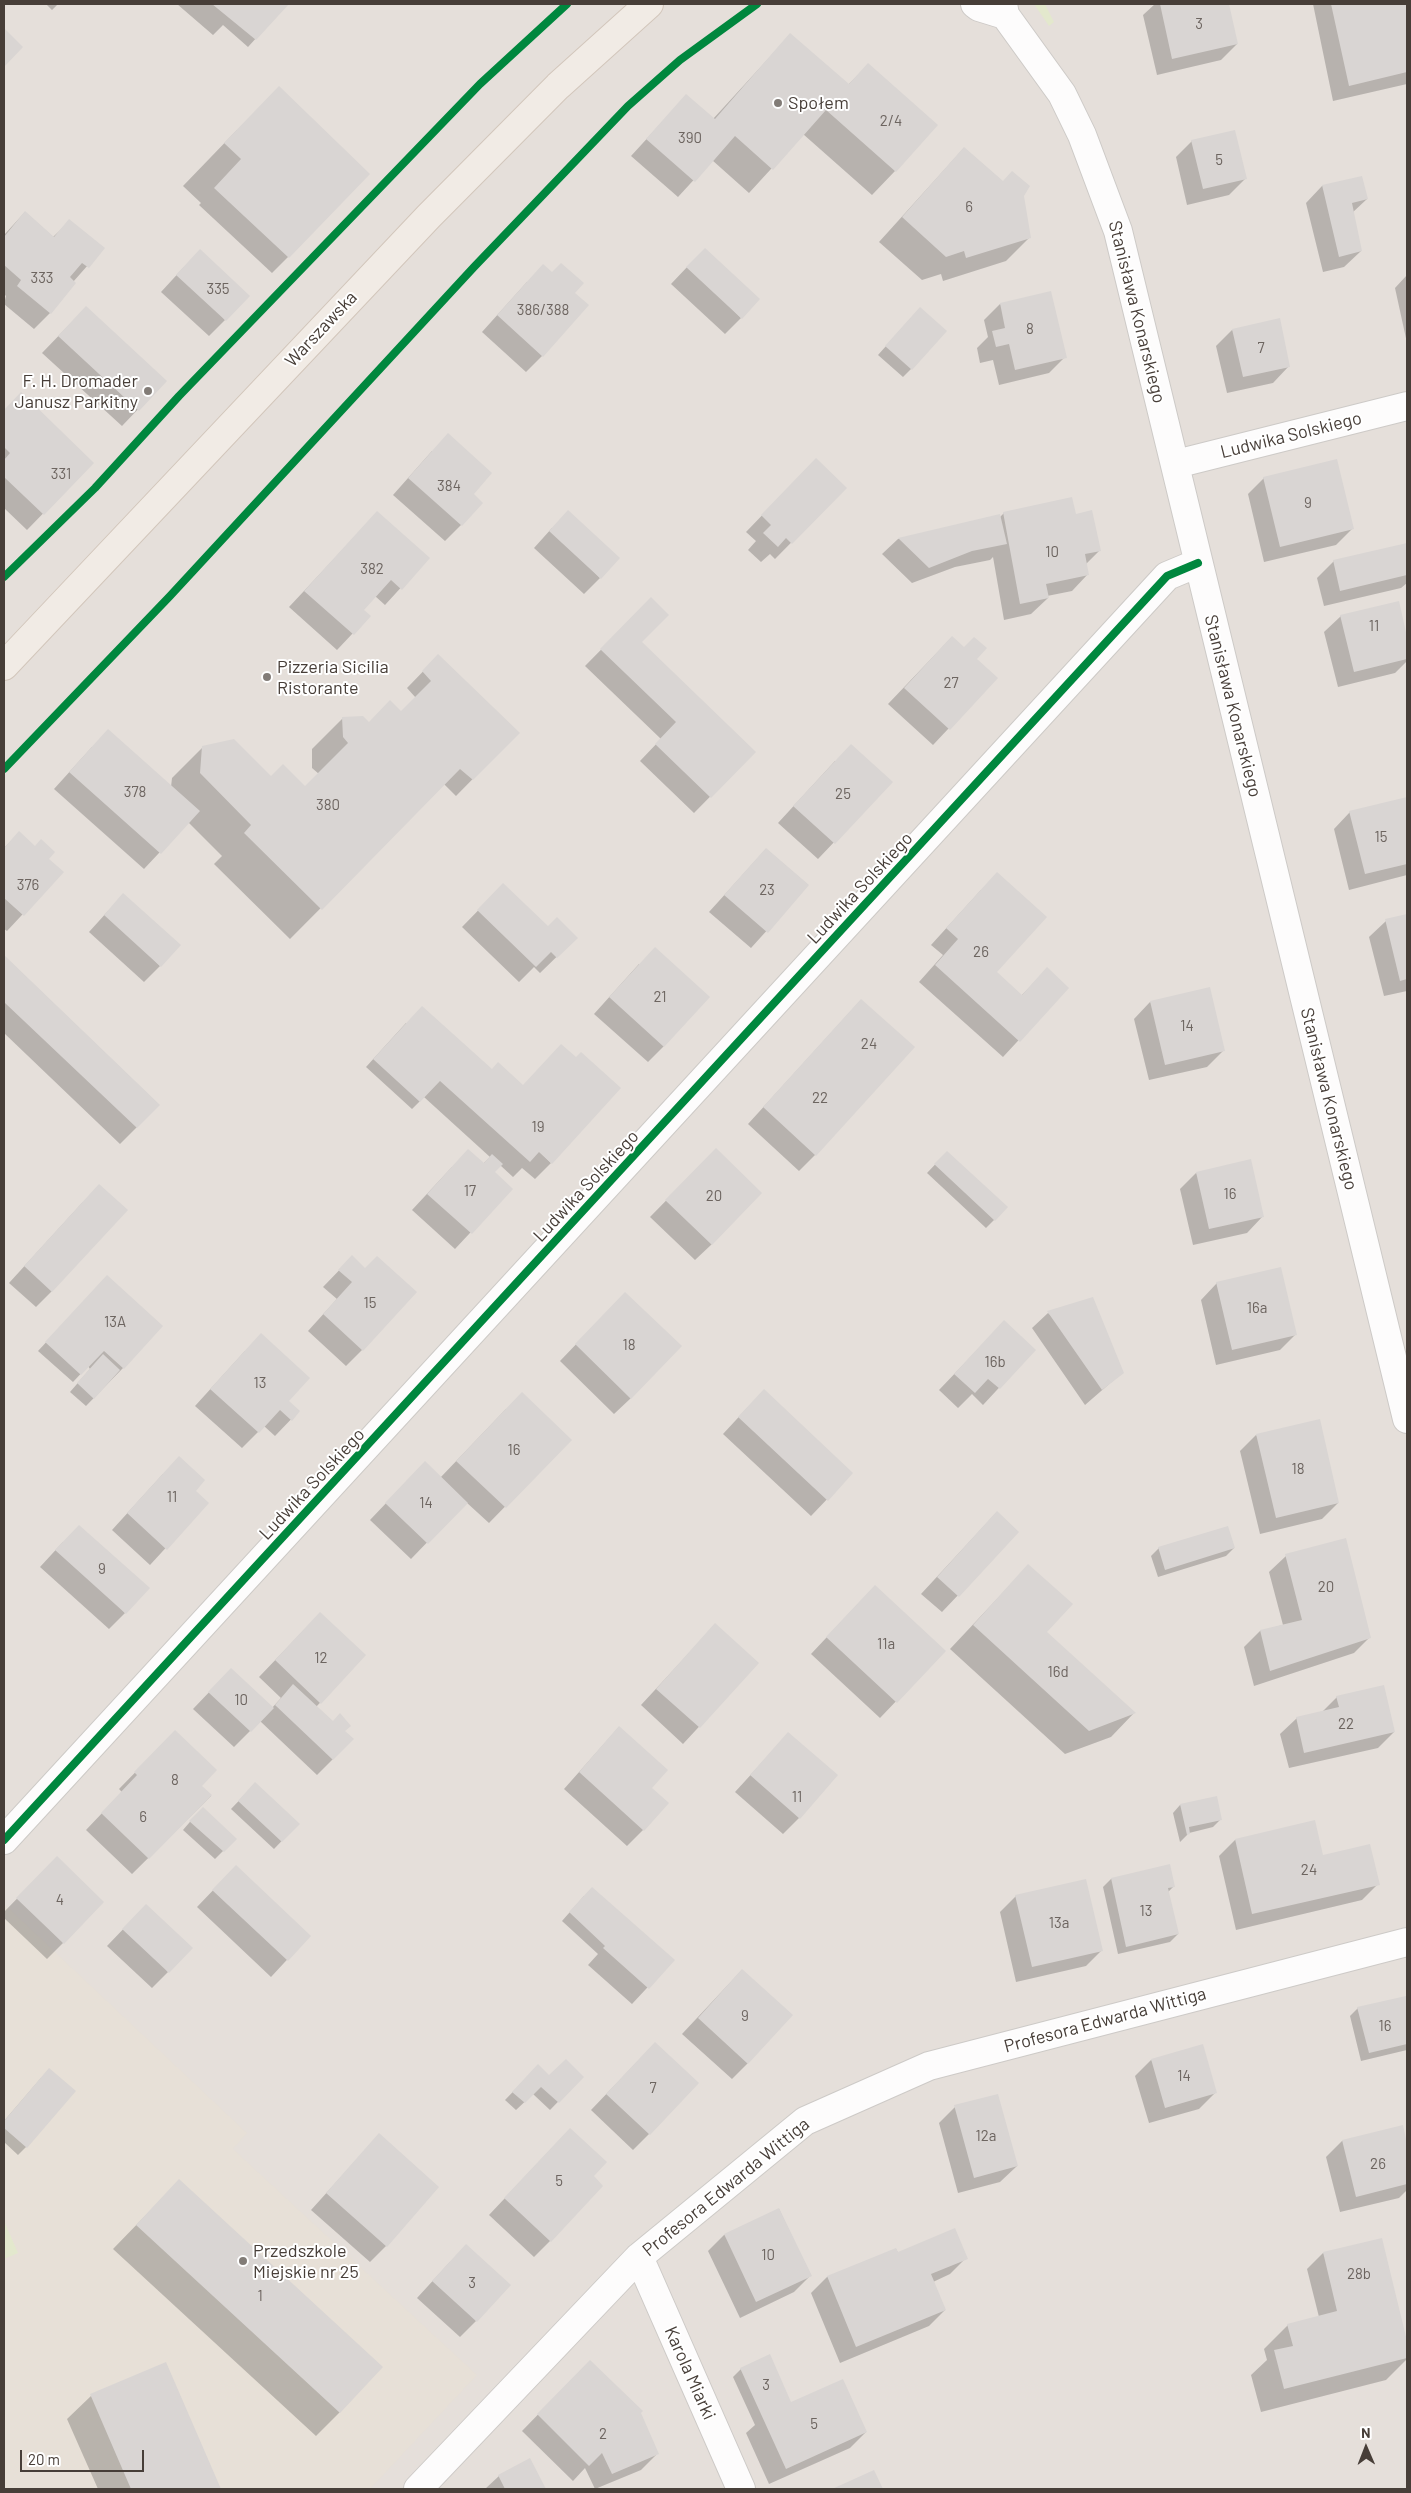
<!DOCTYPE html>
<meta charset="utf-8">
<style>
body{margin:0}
#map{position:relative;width:1411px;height:2493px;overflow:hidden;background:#f1eeeb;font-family:Barlow,sans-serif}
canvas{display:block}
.frame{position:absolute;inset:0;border:5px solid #473e38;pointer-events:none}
.north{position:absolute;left:1341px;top:2423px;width:50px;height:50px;-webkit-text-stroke:4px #fff;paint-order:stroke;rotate:359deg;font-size:14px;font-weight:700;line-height:20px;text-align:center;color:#473e38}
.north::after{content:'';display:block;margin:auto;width:18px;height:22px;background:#473e38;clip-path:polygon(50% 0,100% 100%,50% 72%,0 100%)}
.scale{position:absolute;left:20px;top:2450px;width:124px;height:22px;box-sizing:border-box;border:2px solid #473e38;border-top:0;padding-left:6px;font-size:15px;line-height:18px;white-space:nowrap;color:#473e38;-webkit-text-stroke:4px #fff;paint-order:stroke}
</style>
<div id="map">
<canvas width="1411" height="2493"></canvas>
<div class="frame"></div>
<div class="north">N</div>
<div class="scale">20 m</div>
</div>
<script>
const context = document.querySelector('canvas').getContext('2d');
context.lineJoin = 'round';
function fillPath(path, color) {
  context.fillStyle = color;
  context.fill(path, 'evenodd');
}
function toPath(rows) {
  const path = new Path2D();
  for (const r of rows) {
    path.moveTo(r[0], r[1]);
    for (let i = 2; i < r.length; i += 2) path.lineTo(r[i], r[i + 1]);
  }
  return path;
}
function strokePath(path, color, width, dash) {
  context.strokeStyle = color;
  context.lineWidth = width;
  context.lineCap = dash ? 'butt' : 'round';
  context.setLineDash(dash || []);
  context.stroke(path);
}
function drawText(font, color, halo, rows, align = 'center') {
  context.font = font + ' Barlow,sans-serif';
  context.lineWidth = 4;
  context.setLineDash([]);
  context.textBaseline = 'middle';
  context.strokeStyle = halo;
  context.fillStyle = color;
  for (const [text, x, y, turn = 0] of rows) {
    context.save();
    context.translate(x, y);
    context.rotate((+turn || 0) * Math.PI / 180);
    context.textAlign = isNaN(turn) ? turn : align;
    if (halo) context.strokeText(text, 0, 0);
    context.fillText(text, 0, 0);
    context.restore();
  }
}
fillPath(toPath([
 [4,4,1407,4,1407,2489,4,2489]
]), '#e5dfda');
fillPath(toPath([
 [4,1904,247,2133,233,2149,477,2375,370,2489,4,2489]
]), '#e7e0d7');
fillPath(toPath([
 [1034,4,1045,4,1054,22,1049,26],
 [4,2221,18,2253,4,2259]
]), '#e3e8cd');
fillPath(toPath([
 [46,4,58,4,52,10],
 [177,4,287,4,248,47,223,25,213,35],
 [1155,4,1227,4,1237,44,1221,60,1157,75,1143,15],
 [1313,4,1407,4,1407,84,1333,101],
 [790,35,848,85,868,65,895,171,872,195,803,134,749,193,712,160,678,197,631,156,686,96,713,119],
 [237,130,315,230,272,273,199,205,201,203,183,186],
 [1192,141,1245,179,1229,195,1187,205,1176,157],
 [964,148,1003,182,1022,196,1030,237,1006,261,943,281,941,274,922,280,879,242],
 [1361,177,1367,199,1352,213,1361,251,1344,267,1323,272,1306,203,1322,186],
 [25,212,53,237,70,221,103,248,73,282,74,283,50,313,34,329,4,304,6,296,4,294,4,235],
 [689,265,741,318,725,334,671,284],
 [184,267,225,320,209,336,161,292],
 [1407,275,1407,343,1395,288],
 [527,282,573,293,542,356,526,372,482,332],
 [1000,304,1065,357,1049,373,999,385,993,360,980,363,977,348,988,337,984,320],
 [912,317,911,369,903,377,878,355],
 [70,324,165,381,122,426,42,353],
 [1232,330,1289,366,1273,383,1227,393,1216,346],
 [21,394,92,463,27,530,4,508,4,411],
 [432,451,472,494,461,525,445,541,393,495],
 [800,476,845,488,775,559,770,554,761,562,748,550,756,541,746,532],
 [1264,478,1352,529,1336,545,1264,562,1248,494],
 [377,513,428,558,385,605,375,596,363,610,369,616,337,650,289,607],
 [1004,513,1075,515,1100,550,1086,564,1088,574,1072,591,1047,596,1048,598,1031,614,1004,620,993,557,990,560,955,567,912,583,882,554,898,539,999,515,999,518],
 [552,528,600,578,584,594,534,548],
 [1407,544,1407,583,1401,588,1324,606,1317,578,1334,561],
 [651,599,640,642,754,752,694,813,640,761,661,739,585,666],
 [1398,603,1407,642,1407,661,1395,673,1338,687,1324,632,1341,616],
 [952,637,996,678,933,745,888,704],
 [438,656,518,733,456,796,444,784,290,939,214,864,222,856,188,822,144,869,54,789,92,747,171,787,172,778,203,747,271,777,305,788,319,774,312,768,312,749,343,718,369,723,401,713,416,698,407,688],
 [835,761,891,782,818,859,778,823],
 [1407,798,1407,875,1349,890,1334,829,1350,812],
 [19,833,62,872,7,931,4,929,4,848],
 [766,849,808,885,751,948,709,912],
 [503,885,548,928,576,938,540,973,534,967,519,982,462,927],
 [981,890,995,972,1021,996,1047,969,1067,988,1003,1057,919,982,943,955,931,945],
 [108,911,160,966,144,982,89,932],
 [1407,916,1407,991,1384,996,1369,937,1386,921],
 [4,956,159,1105,120,1144,4,1033],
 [639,964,664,1046,648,1062,594,1014],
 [861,1000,815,1155,799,1171,748,1124],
 [1150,1002,1223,1051,1207,1067,1149,1080,1134,1019],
 [406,1023,551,1163,535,1179,522,1168,513,1177,500,1165,493,1172,511,1189,455,1249,412,1210,452,1167,483,1164,490,1157,424,1097,412,1109,366,1067],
 [947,1152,1006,1208,986,1228,927,1173],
 [700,1166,712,1244,695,1260,650,1217],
 [1196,1173,1263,1216,1247,1233,1193,1245,1180,1189],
 [83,1202,52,1291,36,1307,9,1283],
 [352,1257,362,1350,346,1366,308,1331,337,1299,323,1287],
 [107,1277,123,1368,86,1406,70,1392,90,1369,88,1366,73,1382,38,1351],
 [1217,1283,1296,1334,1280,1350,1216,1365,1201,1300],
 [609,1310,631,1398,614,1414,560,1361],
 [1048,1313,1123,1372,1085,1405,1032,1328],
 [1004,1322,1034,1350,983,1405,972,1394,958,1408,939,1390],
 [245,1351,287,1401,299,1411,275,1436,264,1426,242,1448,195,1406],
 [748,1407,852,1473,811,1516,723,1434],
 [506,1409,570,1440,489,1523,466,1502,411,1559,370,1520,409,1479,440,1478],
 [1256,1435,1338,1503,1322,1519,1260,1534,1240,1451],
 [163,1474,194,1491,207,1503,150,1565,112,1530],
 [997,1512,1018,1532,942,1612,921,1594],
 [63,1542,125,1613,109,1629,40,1567],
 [1159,1548,1234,1548,1226,1556,1158,1577,1151,1556],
 [1286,1556,1370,1637,1354,1653,1254,1686,1244,1647,1260,1631,1283,1625,1269,1572],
 [1028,1566,1045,1632,1134,1713,1111,1737,1065,1754,950,1649],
 [859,1603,944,1651,880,1718,811,1654],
 [715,1625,758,1663,683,1744,641,1705],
 [304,1630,365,1655,316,1707,353,1739,317,1775,260,1721,234,1747,193,1709,215,1686,272,1708,281,1698,259,1677],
 [1337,1697,1394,1732,1378,1748,1289,1768,1280,1734,1297,1718,1322,1712],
 [619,1727,650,1788,643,1830,627,1846,564,1789],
 [789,1733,799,1818,783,1834,735,1792],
 [159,1748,211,1796,132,1874,86,1830,122,1792,119,1789],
 [255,1784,298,1824,274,1849,231,1809],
 [1180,1805,1221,1819,1213,1827,1189,1833,1180,1842,1173,1813],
 [195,1816,235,1839,215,1859,183,1830],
 [1314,1822,1322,1856,1378,1884,1362,1900,1236,1930,1219,1856,1235,1840],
 [1169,1866,1174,1886,1168,1892,1178,1934,1170,1942,1118,1954,1103,1887,1111,1879],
 [41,1874,63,1943,47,1959,4,1918,4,1912],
 [220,1883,309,1936,271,1977,197,1907],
 [584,1896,673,1960,632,2004,588,1965,598,1954,562,1921],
 [1016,1896,1102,1950,1086,1966,1016,1982,1000,1912],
 [130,1922,168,1972,152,1988,107,1946],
 [742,1970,748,2063,732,2079,682,2034],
 [1405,1997,1407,2008,1407,2050,1361,2061,1350,2016,1358,2008],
 [639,2060,649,2134,633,2150,591,2110],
 [1151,2060,1215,2093,1199,2109,1149,2123,1135,2076],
 [538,2066,550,2077,582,2077,550,2110,533,2094,516,2110,505,2100],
 [41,2078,26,2147,18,2155,4,2142,4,2121],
 [955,2107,1017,2166,1000,2182,958,2193,939,2123],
 [1402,2127,1407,2149,1407,2190,1399,2198,1340,2212,1326,2157,1342,2141],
 [379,2135,386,2246,370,2262,311,2210],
 [554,2146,592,2176,550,2241,534,2257,489,2215],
 [179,2181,340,2412,316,2436,113,2249],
 [779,2209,810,2276,794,2292,740,2318,708,2251,724,2235],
 [896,2249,898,2253,966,2258,950,2274,933,2282,945,2310,929,2326,840,2363,811,2293,827,2277],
 [1323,2253,1395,2297,1407,2346,1407,2359,1386,2380,1261,2412,1251,2375,1267,2360,1264,2349,1288,2325,1319,2317,1307,2269],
 [450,2262,476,2321,460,2337,417,2298],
 [590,2361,640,2413,657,2454,641,2470,595,2489,585,2468,573,2481,522,2431],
 [165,2364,219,2489,98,2489,67,2419,91,2396],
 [741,2369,790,2402,866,2432,850,2448,769,2484,746,2433,755,2425,733,2377],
 [530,2460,545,2489,485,2489,499,2476]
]), '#0003');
fillPath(toPath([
 [212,4,289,4,256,40],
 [1160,4,1229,4,1238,44,1172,59],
 [1331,4,1407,4,1407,72,1349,86],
 [4,28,23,47,4,67],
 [790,33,849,84,868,63,938,125,896,172,826,110,773,170,735,136,695,182,646,139,686,94,715,119],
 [279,86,370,174,289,258,214,188,241,159,224,143],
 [1235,130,1247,179,1203,189,1191,140],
 [964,147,1003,181,1012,171,1030,186,1024,196,1031,238,966,258,964,251,946,257,902,217],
 [1362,176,1368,199,1352,203,1362,251,1339,257,1322,185],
 [25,211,54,237,69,219,105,248,89,268,82,263,70,277,76,283,51,314,17,286,21,280,4,265,4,237],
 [705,248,760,299,742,319,686,267],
 [200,249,250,296,226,321,176,275],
 [561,263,584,283,575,293,589,305,543,357,497,315,543,264,552,272],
 [1051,291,1067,358,1015,370,1009,344,996,347,992,331,1005,328,1000,303],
 [86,306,167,381,139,411,58,336],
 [920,307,947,331,912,370,885,346],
 [1280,318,1290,367,1243,377,1232,329],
 [21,392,94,463,44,515,4,477,4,460,10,453,4,447,4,410],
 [448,433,492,473,474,494,483,503,462,526,408,478],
 [816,458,847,488,792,544,786,538,778,547,763,533,771,525,761,515],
 [1337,459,1354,529,1280,547,1263,477],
 [1072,497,1076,514,1092,510,1101,551,1085,554,1089,575,1046,584,1049,598,1020,604,1003,512],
 [568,510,620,558,601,579,549,531],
 [377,511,430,558,402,590,391,580,364,610,371,616,354,635,304,591],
 [1000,514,1007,544,972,551,929,568,898,538],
 [1407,543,1407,575,1340,591,1333,560],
 [651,597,669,615,642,642,756,752,711,798,655,744,676,722,600,649],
 [1399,601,1407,637,1407,659,1354,672,1340,615],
 [952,636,964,647,974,637,987,648,977,659,998,678,950,730,904,688],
 [438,654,520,733,473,780,460,769,322,910,244,833,251,825,200,773,202,746,234,739,271,776,283,764,305,786,348,743,343,737,342,717,363,716,369,722,390,700,401,711,431,681,422,671],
 [108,729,200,811,161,854,69,772],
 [851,744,893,782,835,844,793,806],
 [1407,797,1407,864,1365,874,1349,811],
 [19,831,35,846,41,839,55,852,49,859,64,872,24,916,4,898,4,848],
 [766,848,809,885,768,933,724,895],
 [997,872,1047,917,997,972,1022,995,1047,967,1069,988,1020,1042,935,965,958,939,946,928],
 [503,883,548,926,557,917,578,938,557,958,551,952,536,967,477,910],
 [123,893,181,945,161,967,104,915],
 [1407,914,1407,979,1400,981,1385,919],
 [655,947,710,997,664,1047,609,997],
 [4,955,160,1105,137,1128,5,1003,4,1004],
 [1210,987,1225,1051,1165,1065,1150,1001],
 [861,999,915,1047,816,1156,763,1107],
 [422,1006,492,1069,498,1062,523,1085,561,1044,576,1057,581,1052,621,1088,552,1164,539,1152,530,1162,440,1081,420,1102,373,1059],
 [716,1148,762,1193,712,1245,665,1200],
 [468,1149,484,1163,492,1154,503,1164,495,1172,513,1189,472,1234,427,1194],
 [947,1151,1008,1207,995,1221,934,1164],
 [1251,1159,1264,1217,1209,1229,1196,1172],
 [99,1184,128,1210,52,1292,24,1266],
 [352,1255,365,1268,377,1256,417,1292,363,1351,323,1314,352,1282,338,1270],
 [1281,1267,1297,1335,1232,1350,1216,1282],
 [107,1275,163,1326,124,1369,104,1351,81,1375,45,1342],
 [625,1292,682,1346,631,1399,575,1344],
 [1093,1297,1124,1373,1102,1390,1047,1311],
 [1004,1320,1036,1350,1000,1389,988,1379,975,1393,954,1374],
 [261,1333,310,1378,289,1401,300,1411,292,1421,280,1410,259,1433,210,1389],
 [103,1354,120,1370,94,1399,77,1383],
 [764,1389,853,1473,828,1501,738,1417],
 [522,1392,572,1440,506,1508,456,1461],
 [1320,1419,1339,1503,1276,1518,1256,1434],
 [179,1456,205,1480,196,1491,209,1503,167,1550,127,1513],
 [425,1461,468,1503,428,1544,385,1503],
 [997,1511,1019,1532,959,1597,937,1577],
 [79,1525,150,1588,126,1614,55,1550],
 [1228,1526,1235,1548,1165,1570,1158,1547],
 [1346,1538,1371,1638,1270,1671,1260,1630,1302,1620,1285,1554],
 [1028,1564,1073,1604,1047,1632,1136,1713,1089,1731,973,1625],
 [875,1585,946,1651,897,1703,826,1637],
 [320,1612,366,1655,321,1704,275,1660],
 [715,1623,759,1663,700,1728,656,1689],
 [231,1668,274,1708,251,1732,208,1692],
 [293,1684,333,1721,340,1713,351,1726,345,1731,354,1739,333,1760,275,1705],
 [1384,1685,1395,1732,1304,1753,1296,1717,1339,1707,1336,1696],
 [619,1726,668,1770,652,1788,669,1803,644,1831,579,1772],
 [175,1730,217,1770,202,1786,212,1795,149,1859,101,1813,137,1775,134,1772],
 [788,1732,838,1775,800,1819,750,1775],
 [255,1782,300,1824,282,1842,238,1801],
 [1217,1796,1222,1820,1189,1827,1190,1834,1187,1835,1180,1804],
 [203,1807,237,1839,224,1852,189,1821],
 [1315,1820,1323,1855,1370,1844,1380,1885,1252,1914,1235,1839],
 [57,1856,104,1902,64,1944,16,1898],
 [1170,1864,1175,1887,1168,1888,1179,1934,1126,1947,1111,1878],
 [236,1865,311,1936,288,1961,212,1890],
 [1086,1879,1103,1951,1032,1967,1015,1895],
 [592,1887,675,1960,649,1989,603,1948,605,1946,569,1912],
 [146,1904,193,1948,169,1973,122,1929],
 [742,1969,793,2015,748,2064,698,2018],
 [1406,1996,1407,2044,1369,2053,1357,2007],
 [655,2042,699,2083,650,2135,606,2094],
 [1203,2044,1217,2093,1165,2108,1151,2059],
 [566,2059,584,2077,559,2103,541,2087,525,2103,512,2092,538,2064,549,2075],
 [49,2068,76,2091,27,2148,4,2128,4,2121],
 [998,2094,1018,2166,974,2178,954,2105],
 [1403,2125,1407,2144,1407,2184,1356,2197,1342,2140],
 [570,2128,607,2162,594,2176,603,2186,551,2242,504,2198],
 [379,2133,439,2187,387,2247,326,2193],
 [179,2179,383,2367,340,2413,136,2225],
 [779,2208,812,2276,756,2302,724,2234],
 [955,2228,968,2259,931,2274,946,2310,856,2347,827,2276,896,2248,898,2252],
 [1382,2238,1407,2341,1407,2358,1284,2389,1274,2350,1293,2346,1287,2324,1337,2311,1323,2252],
 [466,2244,511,2285,477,2322,432,2281],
 [770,2354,791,2402,843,2379,867,2432,786,2469,740,2368],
 [590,2360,643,2411,641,2413,659,2454,612,2474,602,2453,589,2466,537,2414],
 [166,2362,221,2489,131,2489,90,2394],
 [530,2458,546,2489,505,2489,498,2475],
 [874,2470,883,2489,832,2489]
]), '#d9d5d3');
const minor = toPath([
 [975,4,979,7,1005,15],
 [1003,4,1005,15,1062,94,1082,135,1118,231,1407,1419],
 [1176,464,1407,406],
 [4,1840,1167,576,1198,563],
 [639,2257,741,2489],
 [418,2489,639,2257,805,2121,929,2066,1407,1942]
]);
const primary = toPath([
 [4,666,429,216,558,86,649,4]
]);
strokePath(minor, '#cdcac7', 30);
strokePath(primary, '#d2c6bb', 30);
strokePath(minor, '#fdfcfc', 28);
strokePath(primary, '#f1ebe5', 28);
strokePath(toPath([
 [4,577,95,488,179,396,480,84,567,4],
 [4,769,170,596,474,267,628,106,680,60,757,4],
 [4,1840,1167,576,1198,563]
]), '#00873e', 8);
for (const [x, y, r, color] of [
 [778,103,5,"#827c77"],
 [148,391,5,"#827c77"],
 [267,677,5,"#827c77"],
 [243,2261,5,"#827c77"]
]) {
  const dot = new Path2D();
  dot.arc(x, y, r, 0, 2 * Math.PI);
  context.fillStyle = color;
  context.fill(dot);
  strokePath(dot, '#fff', 2);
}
drawText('15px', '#6d6560', null, [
 ["3",1199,24],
 ["2/4",891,121],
 ["390",690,138],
 ["5",1219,160],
 ["6",969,207],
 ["333",42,278],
 ["335",218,289],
 ["386/388",543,310],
 ["8",1030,329],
 ["7",1261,348],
 ["331",61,474],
 ["384",449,486],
 ["9",1308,503],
 ["10",1052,552],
 ["382",372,569],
 ["11",1374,626],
 ["27",951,683],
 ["378",135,792],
 ["25",843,794],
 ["380",328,805],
 ["15",1381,837],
 ["376",28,885],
 ["23",767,890],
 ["26",981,952],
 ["21",660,997],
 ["14",1187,1026],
 ["24",869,1044],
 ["22",820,1098],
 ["19",538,1127],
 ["17",470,1191],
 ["16",1230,1194],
 ["20",714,1196],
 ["15",370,1303],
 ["16a",1257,1308],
 ["13A",115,1322],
 ["18",629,1345],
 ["16b",995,1362],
 ["13",260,1383],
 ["16",514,1450],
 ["18",1298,1469],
 ["11",172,1497],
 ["14",426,1503],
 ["9",102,1569],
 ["20",1326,1587],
 ["11a",886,1644],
 ["12",321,1658],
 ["16d",1058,1672],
 ["10",241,1700],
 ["22",1346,1724],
 ["8",175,1780],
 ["11",797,1797],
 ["6",143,1817],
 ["24",1309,1870],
 ["4",60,1900],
 ["13",1146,1911],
 ["13a",1059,1923],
 ["9",745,2016],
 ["16",1385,2026],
 ["14",1184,2076],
 ["7",653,2088],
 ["12a",986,2136],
 ["26",1378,2164],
 ["5",559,2181],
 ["10",768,2255],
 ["28b",1359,2274],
 ["3",472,2283],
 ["1",260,2296],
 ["3",766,2385],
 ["5",814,2424],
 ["2",603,2434]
]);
drawText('18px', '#473e38', '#fff', [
 ["Społem",788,103],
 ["F. H. Dromader",138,381,"right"],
 ["Janusz Parkitny",138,402,"right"],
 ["Pizzeria Sicilia",277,667],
 ["Ristorante",277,688],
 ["Przedszkole",253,2251],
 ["Miejskie nr 25",253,2272]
], 'left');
drawText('18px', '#473e38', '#fff', [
 ["Stanisława Konarskiego",1137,312,76],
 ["Warszawska",321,329,-47],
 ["Ludwika Solskiego",1291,435,-14],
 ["Stanisława Konarskiego",1233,706,76],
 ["Ludwika Solskiego",860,888,-47],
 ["Stanisława Konarskiego",1329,1099,76],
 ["Ludwika Solskiego",586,1186,-47],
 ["Ludwika Solskiego",312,1484,-47],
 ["Profesora Edwarda Wittiga",1105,2020,-15],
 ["Profesora Edwarda Wittiga",726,2187,-39],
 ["Karola Miarki",690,2373,66]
]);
</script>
